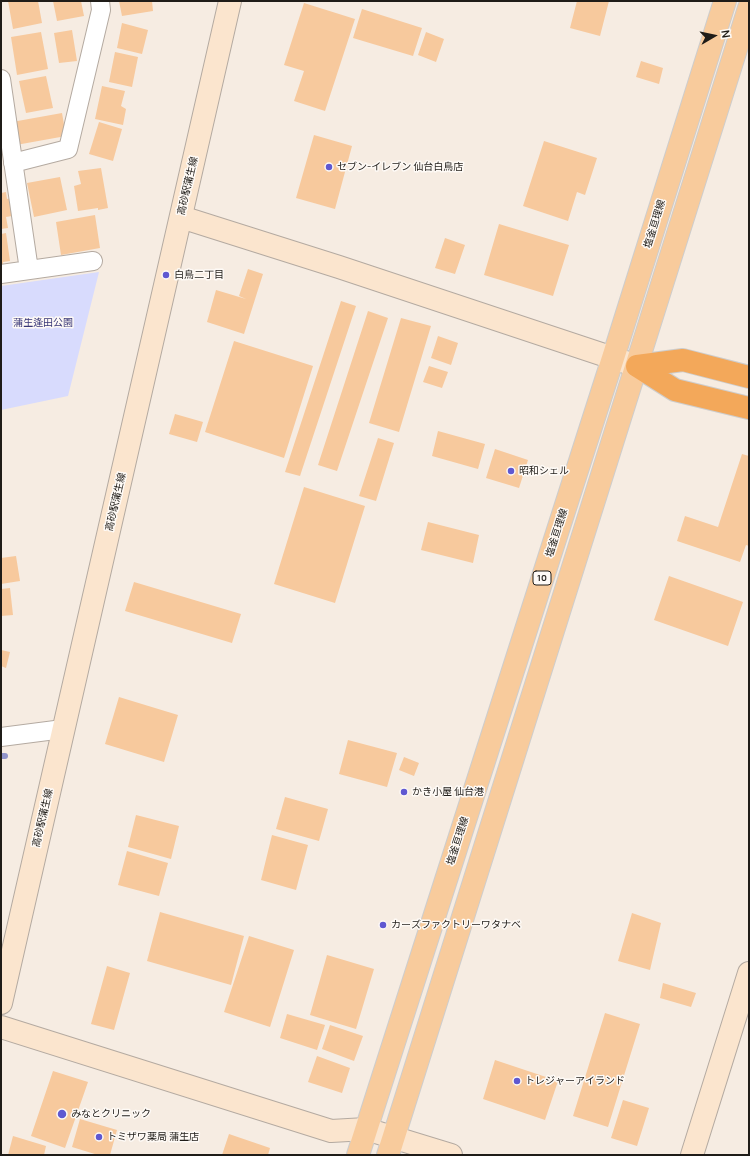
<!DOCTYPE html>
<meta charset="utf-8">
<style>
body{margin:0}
#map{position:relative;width:750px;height:1156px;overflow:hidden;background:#f6ece2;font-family:Manrope,sans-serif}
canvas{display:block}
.frame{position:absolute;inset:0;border:2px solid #1f1c18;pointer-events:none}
.north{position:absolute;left:694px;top:16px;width:40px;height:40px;-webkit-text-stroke:3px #fefaf6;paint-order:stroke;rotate:81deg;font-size:11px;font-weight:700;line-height:16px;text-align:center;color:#1f1c18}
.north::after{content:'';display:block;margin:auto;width:14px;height:18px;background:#1f1c18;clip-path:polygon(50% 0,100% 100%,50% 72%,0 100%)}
</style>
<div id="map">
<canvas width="750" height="1156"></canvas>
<div class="frame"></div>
<div class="north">N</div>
</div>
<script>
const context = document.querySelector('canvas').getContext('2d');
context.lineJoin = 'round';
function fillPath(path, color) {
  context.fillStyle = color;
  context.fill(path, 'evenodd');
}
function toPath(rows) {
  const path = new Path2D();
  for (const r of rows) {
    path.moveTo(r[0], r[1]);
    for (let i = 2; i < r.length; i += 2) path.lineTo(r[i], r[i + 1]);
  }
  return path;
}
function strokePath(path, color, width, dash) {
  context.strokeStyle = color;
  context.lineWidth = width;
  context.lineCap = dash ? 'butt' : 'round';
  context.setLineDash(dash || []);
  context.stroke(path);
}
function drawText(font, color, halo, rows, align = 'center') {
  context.font = font + ' Manrope,"Noto Sans JP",sans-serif';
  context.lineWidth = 3;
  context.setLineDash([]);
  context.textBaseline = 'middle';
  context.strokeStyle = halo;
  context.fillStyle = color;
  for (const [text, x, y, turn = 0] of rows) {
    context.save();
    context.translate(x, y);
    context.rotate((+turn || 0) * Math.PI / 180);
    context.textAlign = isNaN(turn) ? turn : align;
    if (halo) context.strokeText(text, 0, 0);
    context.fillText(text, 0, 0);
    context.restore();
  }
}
fillPath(toPath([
 [99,272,68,396,1,410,1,286]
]), '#d8dbfd');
strokePath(toPath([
 [1,756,5,756]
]), '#9093c9', 6);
fillPath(toPath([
 [8,1,38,1,42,23,13,29],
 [53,1,81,1,84,16,57,21],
 [119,1,152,1,153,11,122,16],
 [577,1,609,1,600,36,570,28],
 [304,3,355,19,325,111,294,101,304,71,284,65],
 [362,9,422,28,413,56,353,38],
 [122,23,148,30,142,54,117,48],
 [72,30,77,61,59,63,54,33],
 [41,32,48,69,17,75,11,37],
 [426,32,444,39,436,62,418,55],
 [115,52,138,57,132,87,109,82],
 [641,61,663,68,659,84,636,77],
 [46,76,53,108,26,113,19,81],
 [102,86,125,91,121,106,126,109,123,125,95,119],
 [62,113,66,136,16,145,12,122],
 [99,122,122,129,113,161,89,154],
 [314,135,352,146,335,209,296,198],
 [544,141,597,158,585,195,577,192,568,221,523,206],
 [101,168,108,208,98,210,98,208,78,211,74,186,81,184,78,171],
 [60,177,67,210,34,217,27,183],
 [6,192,7,199,15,197,18,215,6,217,8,228,1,229,1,193],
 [95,215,100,248,61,255,56,222],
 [499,224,569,245,553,296,484,275],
 [6,233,10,261,3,262,4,269,1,270,1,234],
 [445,238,465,245,455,274,435,268],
 [248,269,263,274,244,334,207,322,216,290,246,299,239,296],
 [341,301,356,306,300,476,285,472],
 [368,311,388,318,337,471,318,465],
 [401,318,431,326,399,432,369,423],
 [438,336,458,343,451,365,431,358],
 [234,341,313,366,284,458,205,432],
 [429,366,448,372,442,388,423,382],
 [175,414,203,422,197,442,169,434],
 [438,431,485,444,478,469,432,456],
 [378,438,394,443,376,501,359,496],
 [495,449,528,460,519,488,486,478],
 [742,454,749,456,749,546,746,545,740,562,677,541,685,516,718,527],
 [304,487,365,506,335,603,274,584],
 [428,522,479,535,473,563,421,550],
 [16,556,20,581,1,584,1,558],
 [669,576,743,602,728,646,654,620],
 [134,582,241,614,232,643,125,611],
 [10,588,13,615,1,616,1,589],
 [1,650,10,652,6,668,1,666],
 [119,697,178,715,164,762,105,744],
 [348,740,397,753,387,787,339,774],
 [404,757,419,763,414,776,399,770],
 [285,797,328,809,319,841,276,829],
 [136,815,179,826,171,859,128,847],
 [272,835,308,845,296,890,261,880],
 [127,851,168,863,159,896,118,885],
 [160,912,244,936,231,985,147,961],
 [632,913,661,923,650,970,618,961],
 [249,936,294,950,270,1027,224,1012],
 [327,955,374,969,356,1029,310,1015],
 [107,966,130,973,114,1030,91,1024],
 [663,983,696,993,691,1007,660,998],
 [605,1013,640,1024,608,1127,573,1116],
 [287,1014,325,1025,317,1050,280,1038],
 [330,1025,363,1036,354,1061,322,1049],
 [317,1056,350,1068,342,1093,308,1082],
 [495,1060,558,1081,545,1120,483,1099],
 [53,1071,88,1082,65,1148,31,1136],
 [623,1100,649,1108,637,1146,611,1138],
 [80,1119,117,1130,110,1155,98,1155,72,1147],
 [229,1134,270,1148,268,1155,222,1155],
 [13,1136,46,1146,44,1155,8,1155]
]), '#f7c99d');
const street = toPath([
 [1,79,29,270],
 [13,163,68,149,101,10,100,1],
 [1,274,93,261],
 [1,737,63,729]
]);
const secondary = toPath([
 [181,217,339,267,637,366],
 [1,1003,230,1],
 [1,1027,331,1131,366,1129,451,1155],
 [692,1155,749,973]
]);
const primary = toPath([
 [358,1155,613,358,725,1],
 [388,1155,749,8]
]);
const highway = toPath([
 [637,366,675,390,749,408],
 [637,366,683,360,749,377]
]);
strokePath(street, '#b4aaa1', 20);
strokePath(secondary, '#b4aaa1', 24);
strokePath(primary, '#cecdcc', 24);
strokePath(highway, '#cecdcc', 24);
strokePath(street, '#fff', 18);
strokePath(secondary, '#fbe5ce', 22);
strokePath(primary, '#f8cb9c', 22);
strokePath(highway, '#f3a85a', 22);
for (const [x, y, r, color] of [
 [329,167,4,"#5f58d1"],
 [166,275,4,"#5f58d1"],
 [511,471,4,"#5f58d1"],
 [404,792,4,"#5f58d1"],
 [383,925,4,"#5f58d1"],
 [517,1081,4,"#5f58d1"],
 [62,1114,5,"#5f58d1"],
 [99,1137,4,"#5f58d1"]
]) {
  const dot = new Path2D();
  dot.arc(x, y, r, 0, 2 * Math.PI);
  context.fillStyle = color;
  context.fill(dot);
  strokePath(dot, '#fefaf6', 1.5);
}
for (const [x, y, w] of [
 [542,578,18]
]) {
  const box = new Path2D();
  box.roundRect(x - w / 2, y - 7, w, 14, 3);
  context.fillStyle = '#fefaf6';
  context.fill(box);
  strokePath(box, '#1f1c18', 1);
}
drawText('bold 9px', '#1f1c18', null, [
 ["10",542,578]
]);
drawText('10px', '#1f1c18', '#fefaf6', [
 ["セブン-イレブン 仙台白鳥店",337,167],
 ["白鳥二丁目",174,275],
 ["昭和シェル",519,471],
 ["かき小屋 仙台港",412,792],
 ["カーズファクトリーワタナベ",391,925],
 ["トレジャーアイランド",525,1081],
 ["みなとクリニック",71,1114],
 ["トミザワ薬局 蒲生店",107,1137]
], 'left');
drawText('10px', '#1f1c18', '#fefaf6', [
 ["高砂駅蒲生線",188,186,-77],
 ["塩釜亘理線",655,224,-73],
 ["高砂駅蒲生線",116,502,-77],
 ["塩釜亘理線",557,533,-72],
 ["高砂駅蒲生線",43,818,-77],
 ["塩釜亘理線",458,841,-72]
]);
drawText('10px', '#383677', '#fefaf6', [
 ["蒲生逢田公園",43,323]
]);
</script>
